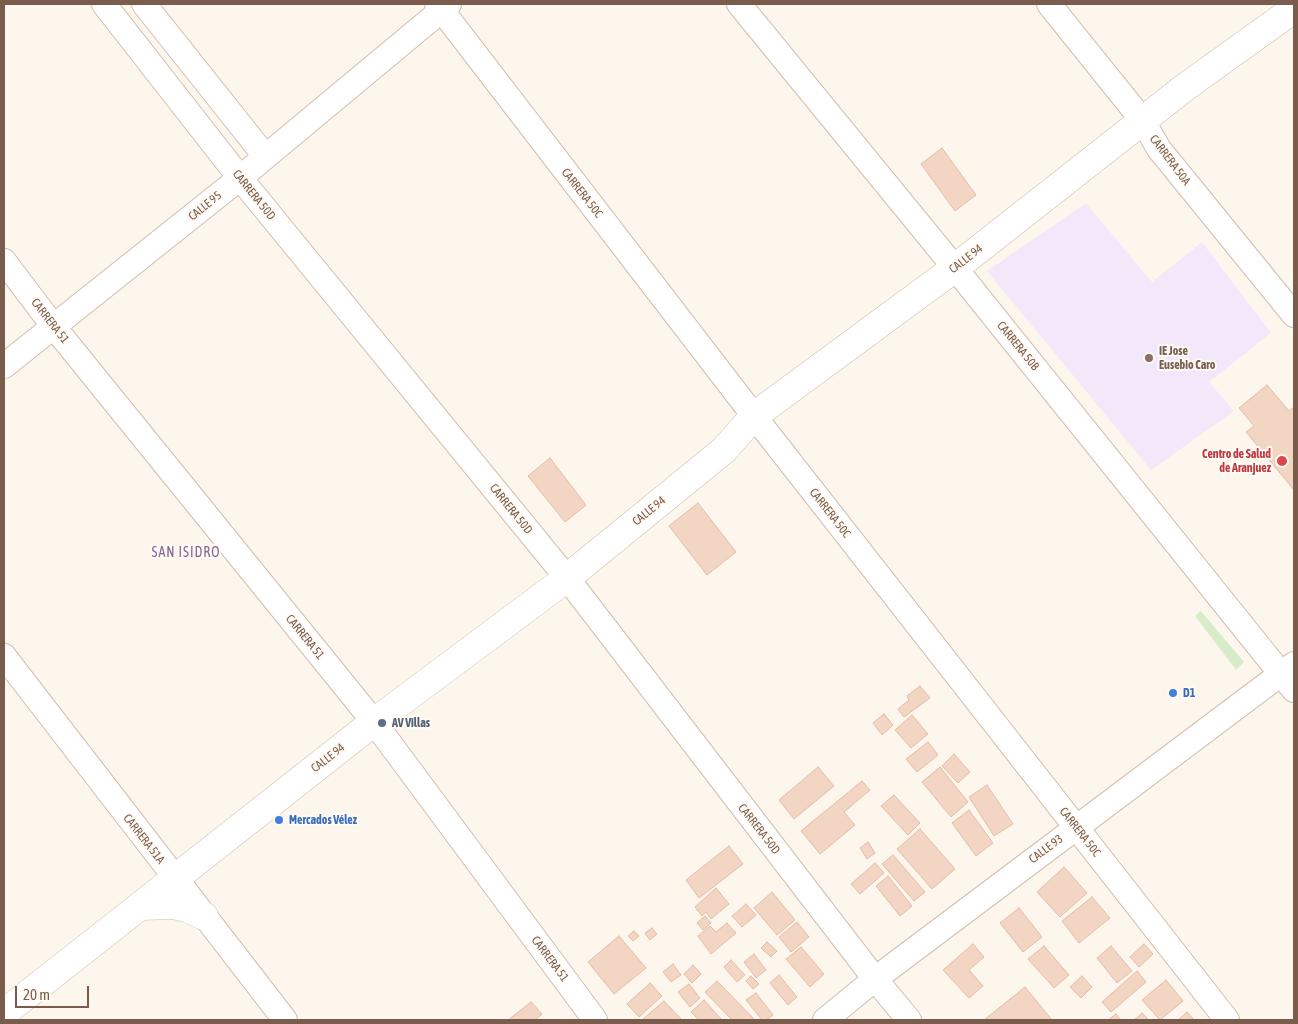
<!DOCTYPE html>
<meta charset="utf-8">
<style>
body{margin:0}
#map{position:relative;width:1298px;height:1024px;overflow:hidden;background:#fdf6ec;font-family:"Asap Condensed",sans-serif}
canvas{display:block}
.frame{position:absolute;inset:0;border:5px solid #7a5c4d;pointer-events:none}
.scale{position:absolute;left:15px;top:986px;width:74px;height:22px;box-sizing:border-box;border:2px solid #7a5c4d;border-top:0;padding-left:6px;font-size:15px;line-height:18px;white-space:nowrap;color:#7a5c4d;-webkit-text-stroke:4px #fffaf3;paint-order:stroke}
</style>
<div id="map">
<canvas width="1298" height="1024"></canvas>
<div class="frame"></div>
<div class="scale">20 m</div>
</div>
<script>
const context = document.querySelector('canvas').getContext('2d');
context.lineJoin = 'round';
function fillPath(path, color) {
  context.fillStyle = color;
  context.fill(path, 'evenodd');
}
function toPath(rows) {
  const path = new Path2D();
  for (const r of rows) {
    path.moveTo(r[0], r[1]);
    for (let i = 2; i < r.length; i += 2) path.lineTo(r[i], r[i + 1]);
  }
  return path;
}
function strokePath(path, color, width, dash) {
  context.strokeStyle = color;
  context.lineWidth = width;
  context.lineCap = dash ? 'butt' : 'round';
  context.setLineDash(dash || []);
  context.stroke(path);
}
function drawText(font, color, halo, rows, align = 'center') {
  context.font = font + ' "Asap Condensed",sans-serif';
  context.lineWidth = 4;
  context.setLineDash([]);
  context.textBaseline = 'middle';
  context.strokeStyle = halo;
  context.fillStyle = color;
  for (const [text, x, y, turn = 0] of rows) {
    context.save();
    context.translate(x, y);
    context.rotate((+turn || 0) * Math.PI / 180);
    context.textAlign = isNaN(turn) ? turn : align;
    if (halo) context.strokeText(text, 0, 0);
    context.fillText(text, 0, 0);
    context.restore();
  }
}
fillPath(toPath([
 [1086,203,1152,282,1202,242,1271,333,1209,382,1234,411,1151,470,987,271]
]), '#f3e8fa');
fillPath(toPath([
 [1201,611,1244,662,1236,670,1195,616]
]), '#d8ecc9');
const building = toPath([
 [942,148,976,195,955,211,921,164,942,148],
 [1267,385,1289,411,1294,407,1294,490,1246,432,1254,426,1239,408,1267,385],
 [550,458,586,505,565,522,528,476,550,458],
 [698,503,736,552,707,575,669,526,698,503],
 [920,686,930,698,904,717,898,709,909,700,907,696,920,686],
 [884,714,893,725,882,735,873,723,884,714],
 [912,715,928,734,911,748,895,730,912,715],
 [928,742,938,755,917,772,906,759,928,742],
 [954,754,970,772,958,783,942,766,954,754],
 [818,767,834,786,794,819,779,800,818,767],
 [940,767,968,802,951,817,922,782,940,767],
 [862,781,870,790,844,812,855,825,820,854,801,831,862,781],
 [987,785,1013,824,994,836,969,797,987,785],
 [894,795,920,823,908,835,881,806,894,795],
 [969,810,993,843,976,856,952,823,969,810],
 [920,829,955,869,932,889,897,849,920,829],
 [868,842,875,853,867,859,860,848,868,842],
 [729,846,743,864,699,898,686,880,729,846],
 [893,855,925,892,914,901,882,864,893,855],
 [875,863,884,873,860,894,851,884,875,863],
 [1064,867,1087,893,1060,917,1037,892,1064,867],
 [888,876,912,906,900,916,876,886,888,876],
 [716,888,729,904,711,919,706,912,702,916,695,907,716,888],
 [772,892,795,920,777,935,754,908,772,892],
 [1092,897,1110,918,1079,943,1062,921,1092,897],
 [746,904,756,915,742,927,732,916,746,904],
 [1019,908,1042,937,1023,952,1000,923,1019,908],
 [705,916,711,923,703,930,697,923,705,916],
 [797,922,809,937,791,952,779,937,797,922],
 [727,923,736,933,711,954,698,936,710,926,716,932,727,923],
 [652,928,657,934,650,940,645,933,652,928],
 [634,931,639,936,633,941,628,936,634,931],
 [619,936,646,968,614,994,588,962,619,936],
 [767,942,777,951,771,957,761,948,767,942],
 [973,944,984,957,969,970,983,986,969,998,943,970,973,944],
 [1144,944,1153,954,1139,967,1130,957,1144,944],
 [1044,946,1069,975,1054,988,1028,959,1044,946],
 [1111,946,1132,971,1117,983,1097,958,1111,946],
 [801,947,824,974,810,987,786,959,801,947],
 [754,954,766,970,756,978,744,962,754,954],
 [731,960,745,975,737,982,724,967,731,960],
 [673,964,681,975,671,982,663,972,673,964],
 [693,965,701,974,692,983,684,974,693,965],
 [1137,971,1146,982,1111,1012,1102,1002,1137,971],
 [779,975,797,997,788,1005,770,983,779,975],
 [751,976,759,984,753,989,746,981,751,976],
 [1082,976,1092,987,1081,998,1070,987,1082,976],
 [1166,980,1183,1001,1160,1020,1142,1000,1166,980],
 [717,981,755,1020,732,1020,705,992,717,981],
 [650,983,662,996,639,1017,627,1004,650,983],
 [689,984,700,998,690,1007,678,992,689,984],
 [1025,987,1052,1020,984,1020,1025,987],
 [756,993,773,1015,766,1020,762,1020,746,1000,756,993],
 [704,1000,722,1020,699,1020,691,1012,704,1000],
 [664,1001,682,1020,642,1020,664,1001],
 [531,1002,542,1014,535,1020,508,1020,531,1002],
 [1187,1012,1194,1020,1178,1020,1187,1012],
 [1142,1013,1149,1020,1134,1020,1142,1013],
 [1116,1014,1121,1020,1108,1020,1116,1014]
]);
fillPath(building, '#f3d5c3');
strokePath(building, '#e6bba3', 1);
const minor = toPath([
 [104,4,240,178,567,578,875,979,909,1020],
 [144,4,265,156],
 [437,4,754,416,1227,1020],
 [739,4,955,268,1294,690],
 [1049,4,1143,121,1159,149,1294,315],
 [4,261,54,327,374,722,595,1020],
 [4,366,240,178,449,4],
 [4,656,285,1020],
 [825,1020,875,979,1294,664]
]);
const tertiary = toPath([
 [141,906,174,905,187,908,204,916],
 [4,1013,374,722,567,578,724,450,754,416,955,268,1184,88,1294,9]
]);
strokePath(minor, '#d1beb0', 26);
strokePath(tertiary, '#d1beb0', 29);
strokePath(minor, '#fff', 24);
strokePath(tertiary, '#fff', 28);
for (const [x, y, r, color] of [
 [1149,358,5,"#8d6e63"],
 [1282,461,6,"#e0444e"],
 [1173,693,5,"#3f7fe0"],
 [382,723,5,"#5c6f8a"],
 [279,820,5,"#3f7fe0"]
]) {
  const dot = new Path2D();
  dot.arc(x, y, r, 0, 2 * Math.PI);
  context.fillStyle = color;
  context.fill(dot);
  strokePath(dot, '#fffaf3', 2);
}
drawText('12px', '#7a5c4d', '#fffaf3', [
 ["CARRERA 50A",1170,160,53],
 ["CARRERA 50C",582,193,52],
 ["CARRERA 50D",254,195,51],
 ["CALLE 95",205,206,-39],
 ["CALLE 94",966,259,-38],
 ["CARRERA 51",50,321,52],
 ["CARRERA 50B",1018,346,51],
 ["CARRERA 50D",511,509,51],
 ["CALLE 94",649,511,-39],
 ["CARRERA 50C",830,513,52],
 ["CARRERA 51",305,637,51],
 ["CALLE 94",328,758,-38],
 ["CARRERA 50D",759,829,52],
 ["CARRERA 50C",1080,832,52],
 ["CARRERA 51A",144,839,52],
 ["CALLE 93",1046,849,-37],
 ["CARRERA 51",550,959,53]
]);
drawText('bold 12px', '#785e54', '#fffaf3', [
 ["IE Jose",1159,351],
 ["Eusebio Caro",1159,365]
], 'left');
drawText('bold 12px', '#be3a42', '#fffaf3', [
 ["Centro de Salud",1271,454],
 ["de Aranjuez",1271,468]
], 'right');
drawText('bold 12px', '#366cbe', '#fffaf3', [
 ["D1",1183,693],
 ["Mercados Vélez",289,820]
], 'left');
drawText('bold 12px', '#4e5e75', '#fffaf3', [
 ["AV Villas",392,723]
], 'left');
context.letterSpacing = '1px';
drawText('14px', '#846695', '#fffaf3', [
 ["SAN ISIDRO",186,553]
]);
context.letterSpacing = '0px';
</script>
